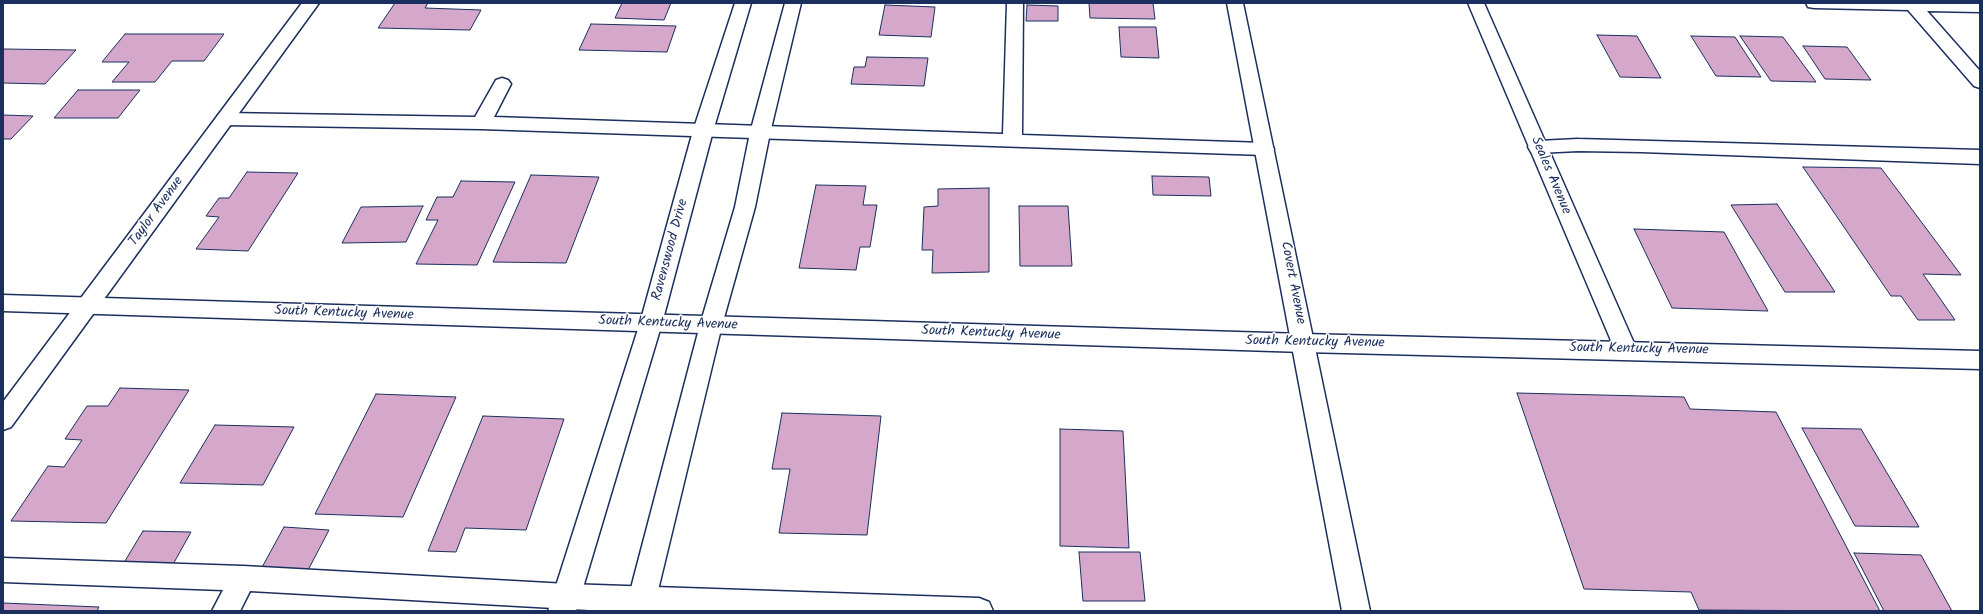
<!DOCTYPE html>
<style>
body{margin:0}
#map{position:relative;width:1983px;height:614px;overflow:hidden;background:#fff;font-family:Kalam,sans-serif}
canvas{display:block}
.frame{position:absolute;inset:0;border:4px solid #1b2f5e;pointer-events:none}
</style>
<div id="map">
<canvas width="1983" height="614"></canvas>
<div class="frame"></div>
</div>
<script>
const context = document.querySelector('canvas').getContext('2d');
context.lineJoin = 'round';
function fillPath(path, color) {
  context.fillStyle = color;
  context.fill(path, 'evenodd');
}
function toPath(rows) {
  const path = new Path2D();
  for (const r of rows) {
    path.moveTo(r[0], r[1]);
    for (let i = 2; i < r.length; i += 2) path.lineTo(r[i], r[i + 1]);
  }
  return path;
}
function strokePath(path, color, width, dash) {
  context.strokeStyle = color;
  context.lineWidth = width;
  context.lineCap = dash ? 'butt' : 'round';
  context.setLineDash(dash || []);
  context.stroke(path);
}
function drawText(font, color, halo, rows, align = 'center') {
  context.font = font + ' Kalam,sans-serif';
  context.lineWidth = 3;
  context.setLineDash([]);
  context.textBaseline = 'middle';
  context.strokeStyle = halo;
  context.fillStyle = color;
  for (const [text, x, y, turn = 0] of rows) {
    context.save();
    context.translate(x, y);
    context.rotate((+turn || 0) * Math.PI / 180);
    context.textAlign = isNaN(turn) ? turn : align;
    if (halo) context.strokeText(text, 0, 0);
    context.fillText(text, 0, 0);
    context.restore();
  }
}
const building = toPath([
 [395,3,428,3,425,8,481,10,470,30,378,28,395,3],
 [622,3,671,3,664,20,615,18,622,3],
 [1089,3,1153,3,1155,19,1090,18,1089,3],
 [885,5,935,7,931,37,879,35,885,5],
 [1027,5,1058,6,1058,21,1026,21,1027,5],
 [591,24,676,26,667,52,579,50,591,24],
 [1119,27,1156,27,1159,58,1121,57,1119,27],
 [125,34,224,34,204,61,172,61,155,82,112,82,129,62,102,62,125,34],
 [1597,35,1637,36,1661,78,1620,77,1597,35],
 [1691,36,1735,37,1761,77,1716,76,1691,36],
 [1740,36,1783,37,1816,82,1771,81,1740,36],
 [1803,46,1847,47,1871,80,1825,79,1803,46],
 [3,49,76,50,45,84,3,83,3,49],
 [867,57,928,58,924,86,851,84,854,67,865,67,867,57],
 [78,90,140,90,118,118,54,118,78,90],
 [3,115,33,116,11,139,3,139,3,115],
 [1803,167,1881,168,1961,275,1923,274,1955,320,1918,320,1901,296,1891,296,1803,167],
 [247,172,298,173,248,251,196,249,219,217,206,216,219,198,229,198,247,172],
 [531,175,599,177,566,263,493,262,531,175],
 [1152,176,1209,177,1211,196,1153,195,1152,176],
 [461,181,515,182,477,265,416,264,438,220,426,220,437,197,453,197,461,181],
 [816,185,866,186,863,205,877,205,870,247,860,247,856,270,799,268,816,185],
 [989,188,989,272,932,273,933,250,922,250,924,207,938,206,938,189,989,188],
 [1777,204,1835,292,1785,292,1731,205,1777,204],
 [423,206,406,242,342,243,361,207,423,206],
 [1019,206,1068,206,1072,266,1020,266,1019,206],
 [1634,229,1724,232,1768,311,1672,308,1634,229],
 [120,388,189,390,106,523,11,521,48,466,64,467,82,440,65,439,87,406,108,406,120,388],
 [1517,393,1684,397,1690,409,1776,412,1880,611,1699,610,1691,592,1584,589,1517,393],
 [376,394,456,397,403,517,315,514,376,394],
 [782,413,881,416,867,535,779,533,790,469,772,469,782,413],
 [483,416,564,419,526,530,465,528,456,552,428,551,483,416],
 [215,425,294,427,263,485,180,483,215,425],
 [1802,428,1861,429,1919,527,1855,526,1802,428],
 [1060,429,1123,431,1129,548,1060,546,1060,429],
 [284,527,329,530,306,574,260,571,284,527],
 [143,531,191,532,171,568,122,566,143,531],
 [1079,552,1140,552,1145,601,1083,601,1079,552],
 [1854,553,1921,555,1952,611,1884,611,1854,553],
 [3,603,99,607,97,611,3,611,3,603]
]);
fillPath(building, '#d5a8cb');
strokePath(building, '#1b2f5e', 1);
const service = toPath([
 [1007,3,1023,3,1022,135,1264,143,1271,144,1274,149,1271,154,1264,155,481,129,225,125,218,123,216,119,218,115,225,113,475,117,496,80,502,78,508,80,511,84,494,117,1003,134,1007,3],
 [1578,139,1980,150,1980,164,1641,152,1578,151,1538,153,1531,152,1528,147,1531,142,1538,141,1578,139],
 [3,558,243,566,567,584,979,598,989,602,993,611,607,611,250,591,240,611,212,611,223,590,3,582,3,558]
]);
const minor = toPath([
 [302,3,319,3,11,427,3,430,3,402,302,3],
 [735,3,751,3,713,131,662,323,576,611,548,611,640,323,693,131,735,3],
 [785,3,801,3,770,133,755,207,722,325,653,611,625,611,700,325,735,207,750,133,785,3],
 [1227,3,1243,3,1370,611,1342,611,1227,3],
 [1468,3,1484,3,1637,350,1634,356,1626,359,1618,356,1615,350,1468,3],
 [1806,3,1980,3,1980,12,1927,11,1980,71,1980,88,1974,86,1908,10,1814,8,1808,7,1806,3]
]);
const tertiary = toPath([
 [3,295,1304,334,1980,351,1980,369,1304,352,3,311,3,295]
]);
strokePath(service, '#1b2f5e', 3);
strokePath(minor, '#1b2f5e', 3);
strokePath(tertiary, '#1b2f5e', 3);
fillPath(service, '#fff');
fillPath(minor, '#fff');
fillPath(tertiary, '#fff');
drawText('14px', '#1b2f5e', '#fff', [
 ["Seales Avenue",1550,176,67],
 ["Taylor Avenue",157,212,-54],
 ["Ravenswood Drive",671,250,-75],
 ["Covert Avenue",1292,283,79],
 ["South Kentucky Avenue",344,314,2],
 ["South Kentucky Avenue",668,324,2],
 ["South Kentucky Avenue",991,334,2],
 ["South Kentucky Avenue",1315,343,1],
 ["South Kentucky Avenue",1639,350,1]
]);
</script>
